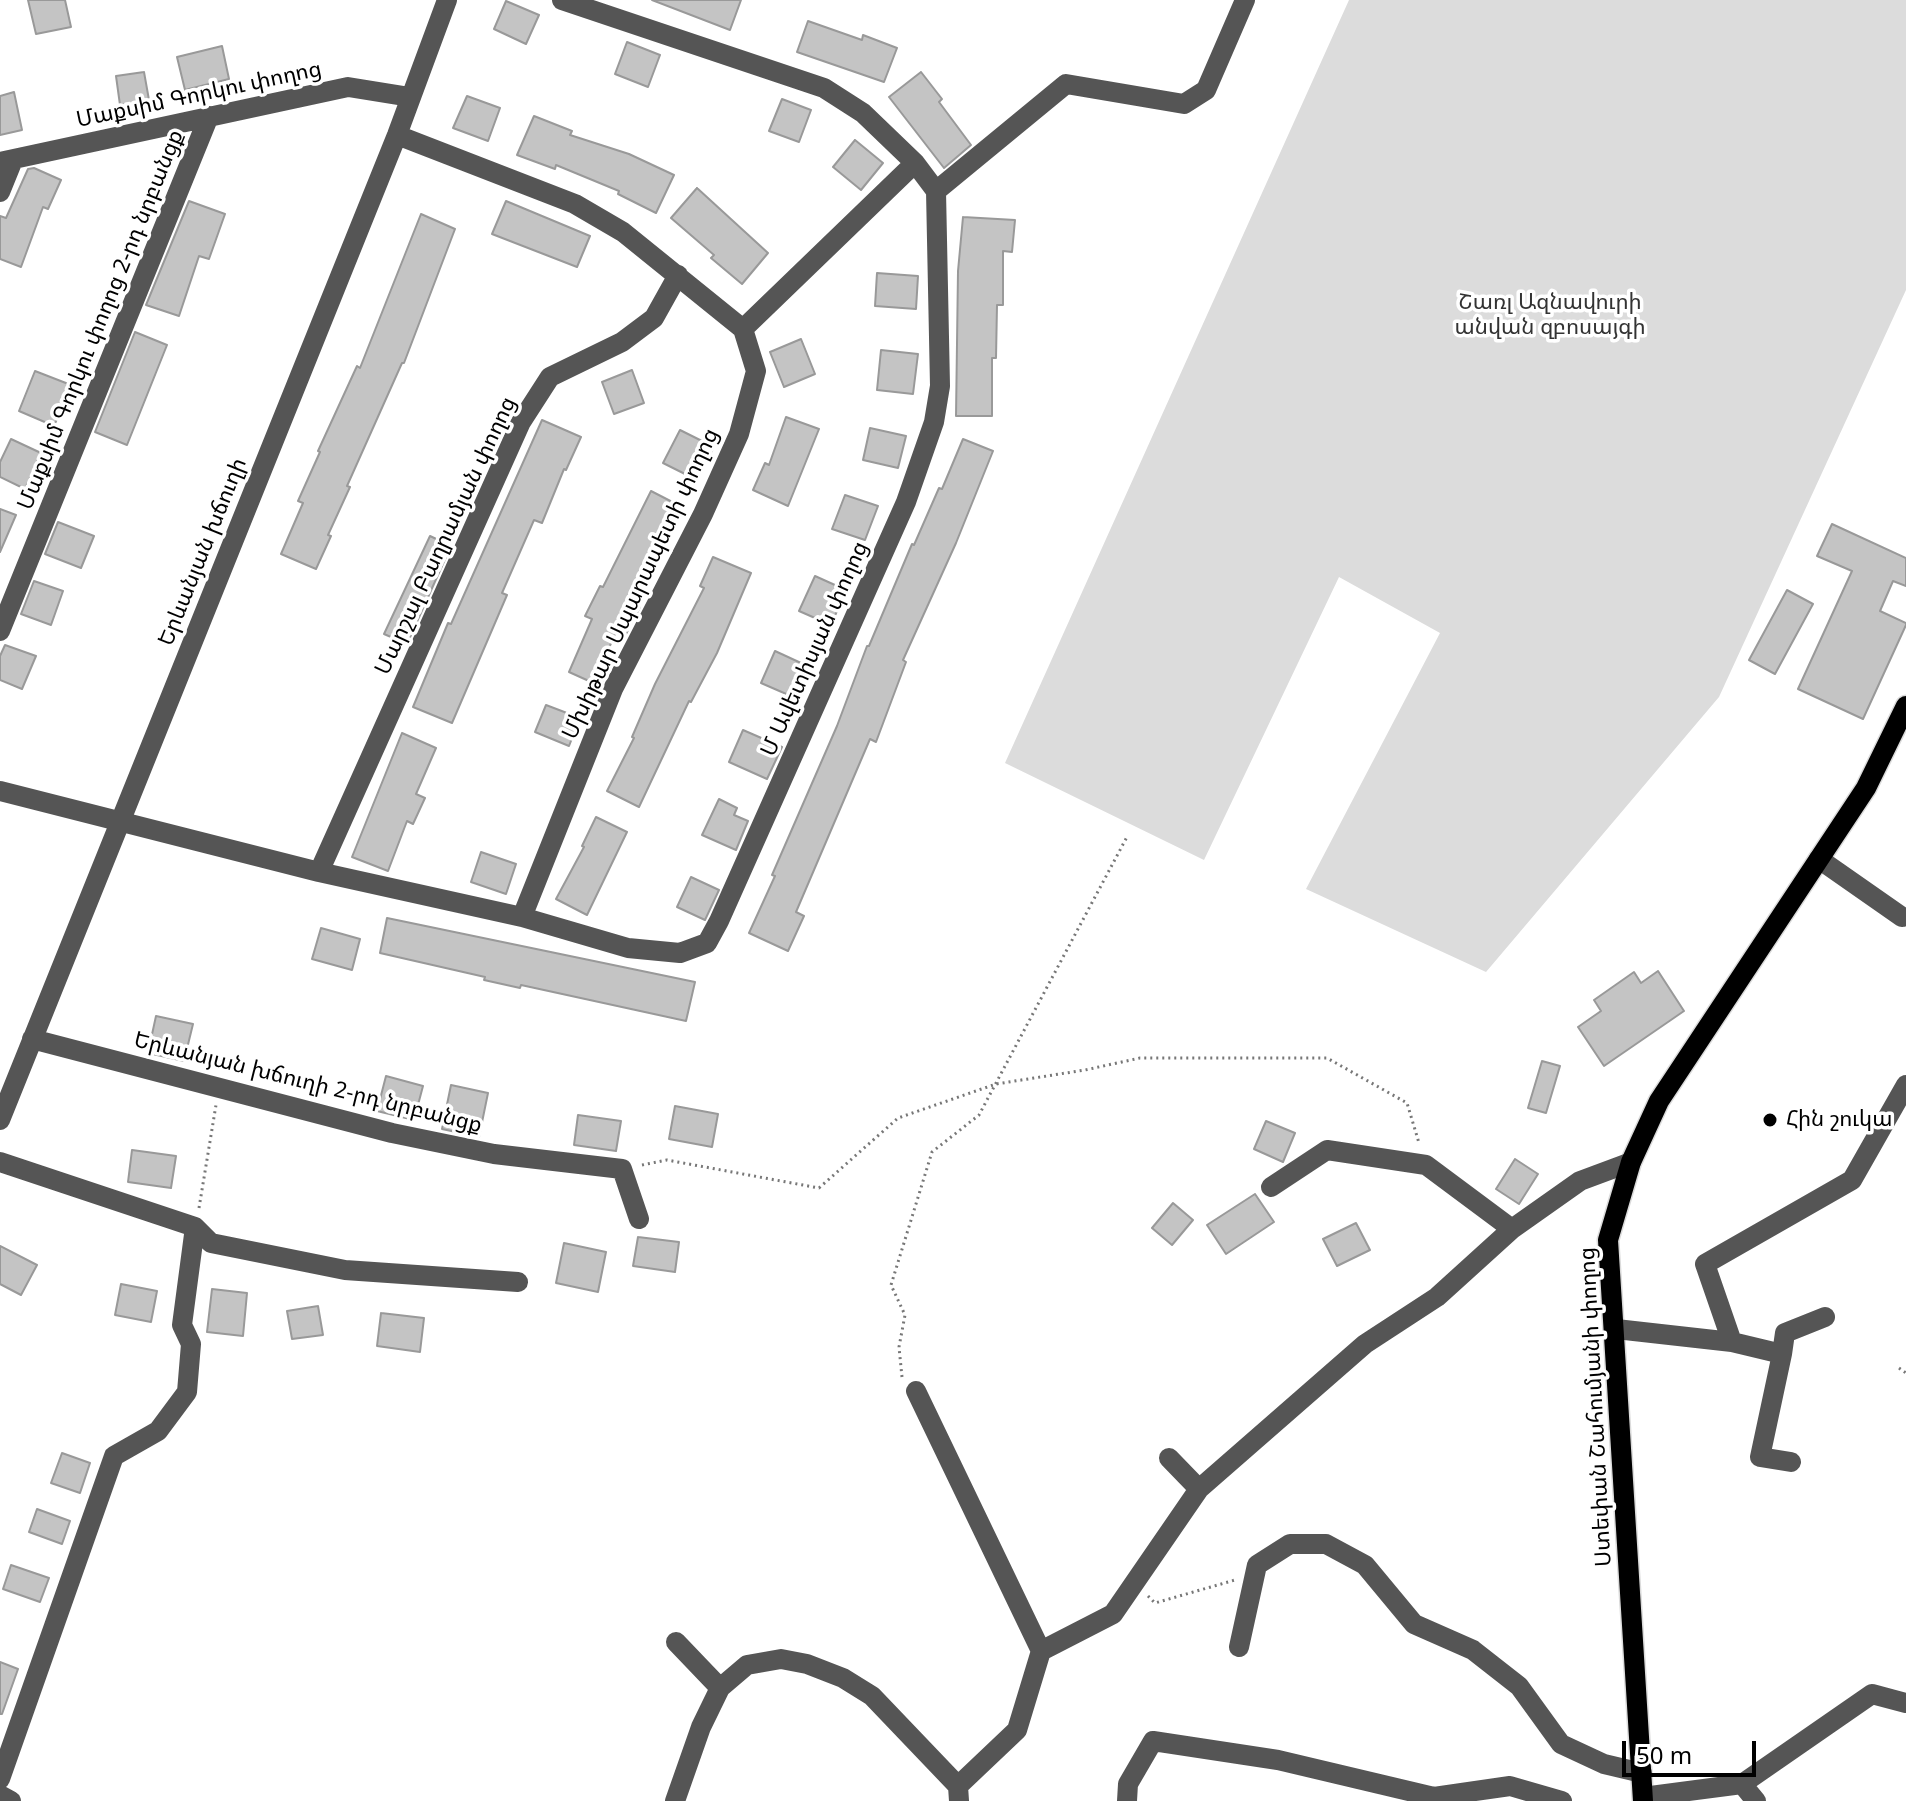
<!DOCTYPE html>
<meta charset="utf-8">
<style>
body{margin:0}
#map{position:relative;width:1906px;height:1801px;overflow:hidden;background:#fff;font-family:"Noto Sans",sans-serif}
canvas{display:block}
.scale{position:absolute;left:1622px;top:1741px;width:134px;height:36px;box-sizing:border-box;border:4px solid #000;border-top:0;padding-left:10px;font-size:24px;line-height:28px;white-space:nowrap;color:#000;-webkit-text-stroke:6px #fff;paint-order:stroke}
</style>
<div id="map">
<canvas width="1906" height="1801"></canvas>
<div class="scale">50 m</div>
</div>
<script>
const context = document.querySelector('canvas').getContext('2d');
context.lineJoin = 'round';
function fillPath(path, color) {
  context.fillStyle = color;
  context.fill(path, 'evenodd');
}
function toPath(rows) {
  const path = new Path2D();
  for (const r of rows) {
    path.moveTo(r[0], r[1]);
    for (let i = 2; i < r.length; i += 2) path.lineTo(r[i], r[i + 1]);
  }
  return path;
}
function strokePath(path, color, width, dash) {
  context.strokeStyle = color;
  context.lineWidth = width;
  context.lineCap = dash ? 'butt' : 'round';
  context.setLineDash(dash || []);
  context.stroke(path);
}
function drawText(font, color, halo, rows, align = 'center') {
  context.font = font + ' "Noto Sans","Noto Sans Armenian",sans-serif';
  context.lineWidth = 7;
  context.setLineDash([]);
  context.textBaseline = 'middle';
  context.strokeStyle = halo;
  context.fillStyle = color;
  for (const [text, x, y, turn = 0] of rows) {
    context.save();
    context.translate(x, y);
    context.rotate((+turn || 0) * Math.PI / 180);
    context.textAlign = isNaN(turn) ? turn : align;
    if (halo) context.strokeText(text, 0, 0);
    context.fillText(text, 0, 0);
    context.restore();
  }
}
fillPath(toPath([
 [1349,0,1906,0,1906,290,1719,697,1486,972,1306,889,1440,633,1339,577,1204,860,1005,763]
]), '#dcdcdc');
const building = toPath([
 [28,0,65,0,71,27,36,34,28,0],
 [652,0,741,0,730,30,652,0],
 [506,1,539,15,526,44,494,29,506,1],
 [808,21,862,40,863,35,897,48,884,82,797,52,808,21],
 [627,42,660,55,648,87,615,74,627,42],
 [222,46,229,79,185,90,177,57,222,46],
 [144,72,149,100,120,105,116,76,144,72],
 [921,72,942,99,939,102,971,145,944,168,889,97,921,72],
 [14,92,22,130,0,135,0,96,14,92],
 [467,96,500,108,488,141,453,128,467,96],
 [782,99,811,110,799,142,769,131,782,99],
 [534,116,572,131,570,135,629,154,674,175,656,213,618,194,619,191,556,165,555,169,517,155,534,116],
 [855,140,883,163,861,190,833,167,855,140],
 [34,168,61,180,48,209,43,207,21,267,0,259,0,216,6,218,28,169,34,168],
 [697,188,768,253,742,284,711,258,714,255,671,218,697,188],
 [189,201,225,214,209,259,199,256,179,316,146,305,189,201],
 [506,201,590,236,577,267,492,234,506,201],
 [421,214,455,229,404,363,402,363,347,486,350,487,328,535,331,536,316,569,281,554,303,503,298,501,320,452,318,451,357,366,360,368,421,214],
 [963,217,1015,220,1012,252,1003,251,1003,305,997,305,996,358,992,358,992,416,956,416,958,271,963,217],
 [877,273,918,276,916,309,875,306,877,273],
 [135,332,167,345,127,445,95,432,135,332],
 [801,339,815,374,784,387,770,352,801,339],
 [881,350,918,354,913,394,877,390,881,350],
 [632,370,644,403,614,414,602,382,632,370],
 [35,371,71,385,54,426,19,411,35,371],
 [786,417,819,429,788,506,753,490,765,463,769,465,786,417],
 [542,420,581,437,566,470,564,469,542,523,534,520,502,593,507,595,452,723,413,707,448,623,451,624,542,420],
 [870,428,906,436,898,468,863,460,870,428],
 [680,430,714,447,697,480,663,463,680,430],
 [11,439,41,453,25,489,0,477,0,462,11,439],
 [963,439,993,451,956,543,903,660,906,662,876,742,870,739,796,912,804,916,788,951,749,933,775,876,772,875,837,726,867,646,869,646,912,544,914,545,939,488,942,489,963,439],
 [651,491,684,508,670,534,667,533,631,602,640,607,625,636,616,632,601,666,608,670,600,686,569,672,592,619,585,616,600,586,603,587,651,491],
 [845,495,878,506,865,540,832,529,845,495],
 [0,509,16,515,0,552,0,509],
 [58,522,94,536,81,568,45,554,58,522],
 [1832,524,1906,558,1906,586,1893,581,1880,611,1906,623,1906,625,1863,719,1798,689,1852,571,1817,556,1832,524],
 [430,536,451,546,407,644,384,634,430,536],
 [713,557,751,573,717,653,691,702,689,701,639,807,607,791,634,738,632,737,655,684,704,588,700,586,713,557],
 [815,576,846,590,831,625,799,611,815,576],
 [34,581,63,591,51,625,21,614,34,581],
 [1787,590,1813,604,1775,674,1749,660,1787,590],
 [5,645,36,656,22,689,0,680,0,656,5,645],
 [775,651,814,669,800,700,761,683,775,651],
 [546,705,580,718,569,746,535,732,546,705],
 [743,730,782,747,767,779,729,762,743,730],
 [402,733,436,748,416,794,425,798,413,824,407,821,388,871,352,857,402,733],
 [719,799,737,808,734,815,748,821,736,850,702,835,719,799],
 [596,817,627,832,587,915,556,899,584,847,582,846,596,817],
 [481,852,516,864,506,894,471,882,481,852],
 [691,877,719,890,705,920,677,907,691,877],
 [387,918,695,982,686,1021,521,985,520,988,484,980,485,977,380,953,387,918],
 [321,928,360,939,352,970,312,959,321,928],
 [1658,971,1684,1011,1604,1066,1578,1027,1601,1011,1594,1000,1634,972,1641,983,1658,971],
 [156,1016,193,1024,184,1061,148,1053,156,1016],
 [1542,1061,1560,1066,1546,1113,1528,1108,1542,1061],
 [386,1076,423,1086,414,1120,377,1111,386,1076],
 [451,1085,488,1093,479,1137,442,1129,451,1085],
 [675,1106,718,1114,712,1147,669,1139,675,1106],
 [578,1115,621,1121,616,1151,574,1145,578,1115],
 [1266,1121,1295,1133,1283,1162,1254,1149,1266,1121],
 [132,1150,176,1156,171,1188,128,1182,132,1150],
 [1515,1159,1538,1174,1519,1204,1496,1189,1515,1159],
 [1255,1194,1274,1222,1226,1254,1207,1225,1255,1194],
 [1173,1203,1193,1220,1172,1245,1152,1228,1173,1203],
 [1356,1223,1370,1250,1337,1266,1323,1239,1356,1223],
 [638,1237,679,1242,675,1272,633,1266,638,1237],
 [564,1243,606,1252,598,1292,556,1283,564,1243],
 [0,1246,37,1265,21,1295,0,1284,0,1246],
 [121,1284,157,1291,151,1322,115,1315,121,1284],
 [212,1289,247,1293,243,1336,207,1332,212,1289],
 [318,1306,323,1335,292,1339,287,1311,318,1306],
 [381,1313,424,1318,420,1352,377,1346,381,1313],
 [62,1453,90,1463,80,1493,51,1483,62,1453],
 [37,1509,70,1521,62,1544,29,1532,37,1509],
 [11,1565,49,1578,40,1602,3,1589,11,1565],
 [0,1662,18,1669,2,1714,0,1714,0,1662]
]);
fillPath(building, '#c4c4c4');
strokePath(building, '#999', 2);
const major = toPath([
 [1643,1801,1608,1240,1631,1162,1659,1101,1866,788,1906,706]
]);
strokePath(major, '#dbdbdb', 23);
strokePath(toPath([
 [642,1165,667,1160,819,1188,898,1118,996,1084,1085,1070,1140,1058,1327,1058,1407,1103,1419,1143],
 [199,1208,216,1105],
 [1899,1368,1906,1373],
 [902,1377,899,1347,905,1315,891,1285,932,1152,979,1115,1128,835],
 [1148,1596,1155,1603,1235,1580]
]), '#777', 3, [2, 4]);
strokePath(toPath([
 [397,135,575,204,623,232,743,329,756,371,739,434,703,514,613,689,522,917],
 [0,162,348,87,410,97],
 [936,191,1066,84,1184,104,1206,90,1245,0],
 [0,192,13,160],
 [743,329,915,163],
 [0,631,209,116],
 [0,791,319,872,522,917,628,948,680,953,707,943,719,921,906,502,934,422,940,386,936,191,915,163,863,113,824,88,562,0],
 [1819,859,1902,917],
 [319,872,521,422,550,377,622,342,654,318,678,275],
 [32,1039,392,1133,494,1154,622,1169,639,1219],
 [0,1120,397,135,447,0],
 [0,1162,195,1227,211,1243,345,1270,518,1282],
 [1271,1187,1327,1150,1426,1165,1512,1229,1580,1181,1631,1162],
 [1616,1329,1732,1342,1705,1264,1852,1180,1906,1085],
 [1732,1342,1782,1354,1760,1457,1791,1462],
 [1782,1354,1785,1333,1825,1317],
 [916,1391,1041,1651,1017,1730,958,1786],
 [1169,1458,1199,1489],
 [676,1642,720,1688],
 [1239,1647,1257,1565,1290,1544,1326,1544,1365,1565,1414,1624,1473,1650,1519,1686,1561,1744,1604,1764,1642,1773],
 [1041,1651,1113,1614,1199,1489,1365,1344,1437,1297,1512,1229],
 [0,1779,114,1456,158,1431,187,1392,191,1344,182,1325,195,1227],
 [1742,1784,1756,1801],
 [0,1795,11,1801],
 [1643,1797,1742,1784,1872,1694,1906,1703],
 [675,1801,701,1727,720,1688,747,1665,781,1659,807,1664,843,1678,872,1696,958,1786,959,1801],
 [1127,1801,1128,1784,1153,1741,1278,1760,1434,1797,1510,1786,1562,1801]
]), '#555', 20);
strokePath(major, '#000', 20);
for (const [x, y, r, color] of [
 [1770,1120,8,"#000"]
]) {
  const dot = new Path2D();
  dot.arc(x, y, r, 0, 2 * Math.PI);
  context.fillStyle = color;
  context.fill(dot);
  strokePath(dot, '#fff', 3);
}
drawText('22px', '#000', '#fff', [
 ["Մաքսիմ Գորկու փողոց",199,95,-12],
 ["Մաքսիմ Գորկու փողոց 2-րդ նրբանցք",101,320,-68],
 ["Մարշալ Բաղրամյան փողոց",446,536,-65],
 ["Երևանյան խճուղի",203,552,-68],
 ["Մխիթար Սպարապետի փողոց",641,584,-65],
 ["Մ Ավետիսյան փողոց",815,649,-66],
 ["Երևանյան խճուղի 2-րդ նրբանցք",308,1083,14],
 ["Ստեփան Շահումյանի փողոց",1596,1407,-93]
]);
drawText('22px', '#333', '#fff', [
 ["Շառլ Ազնավուրի",1550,303],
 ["անվան զբոսայգի",1550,328]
]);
drawText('22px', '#000', '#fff', [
 ["Հին շուկա",1786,1120]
], 'left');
</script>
